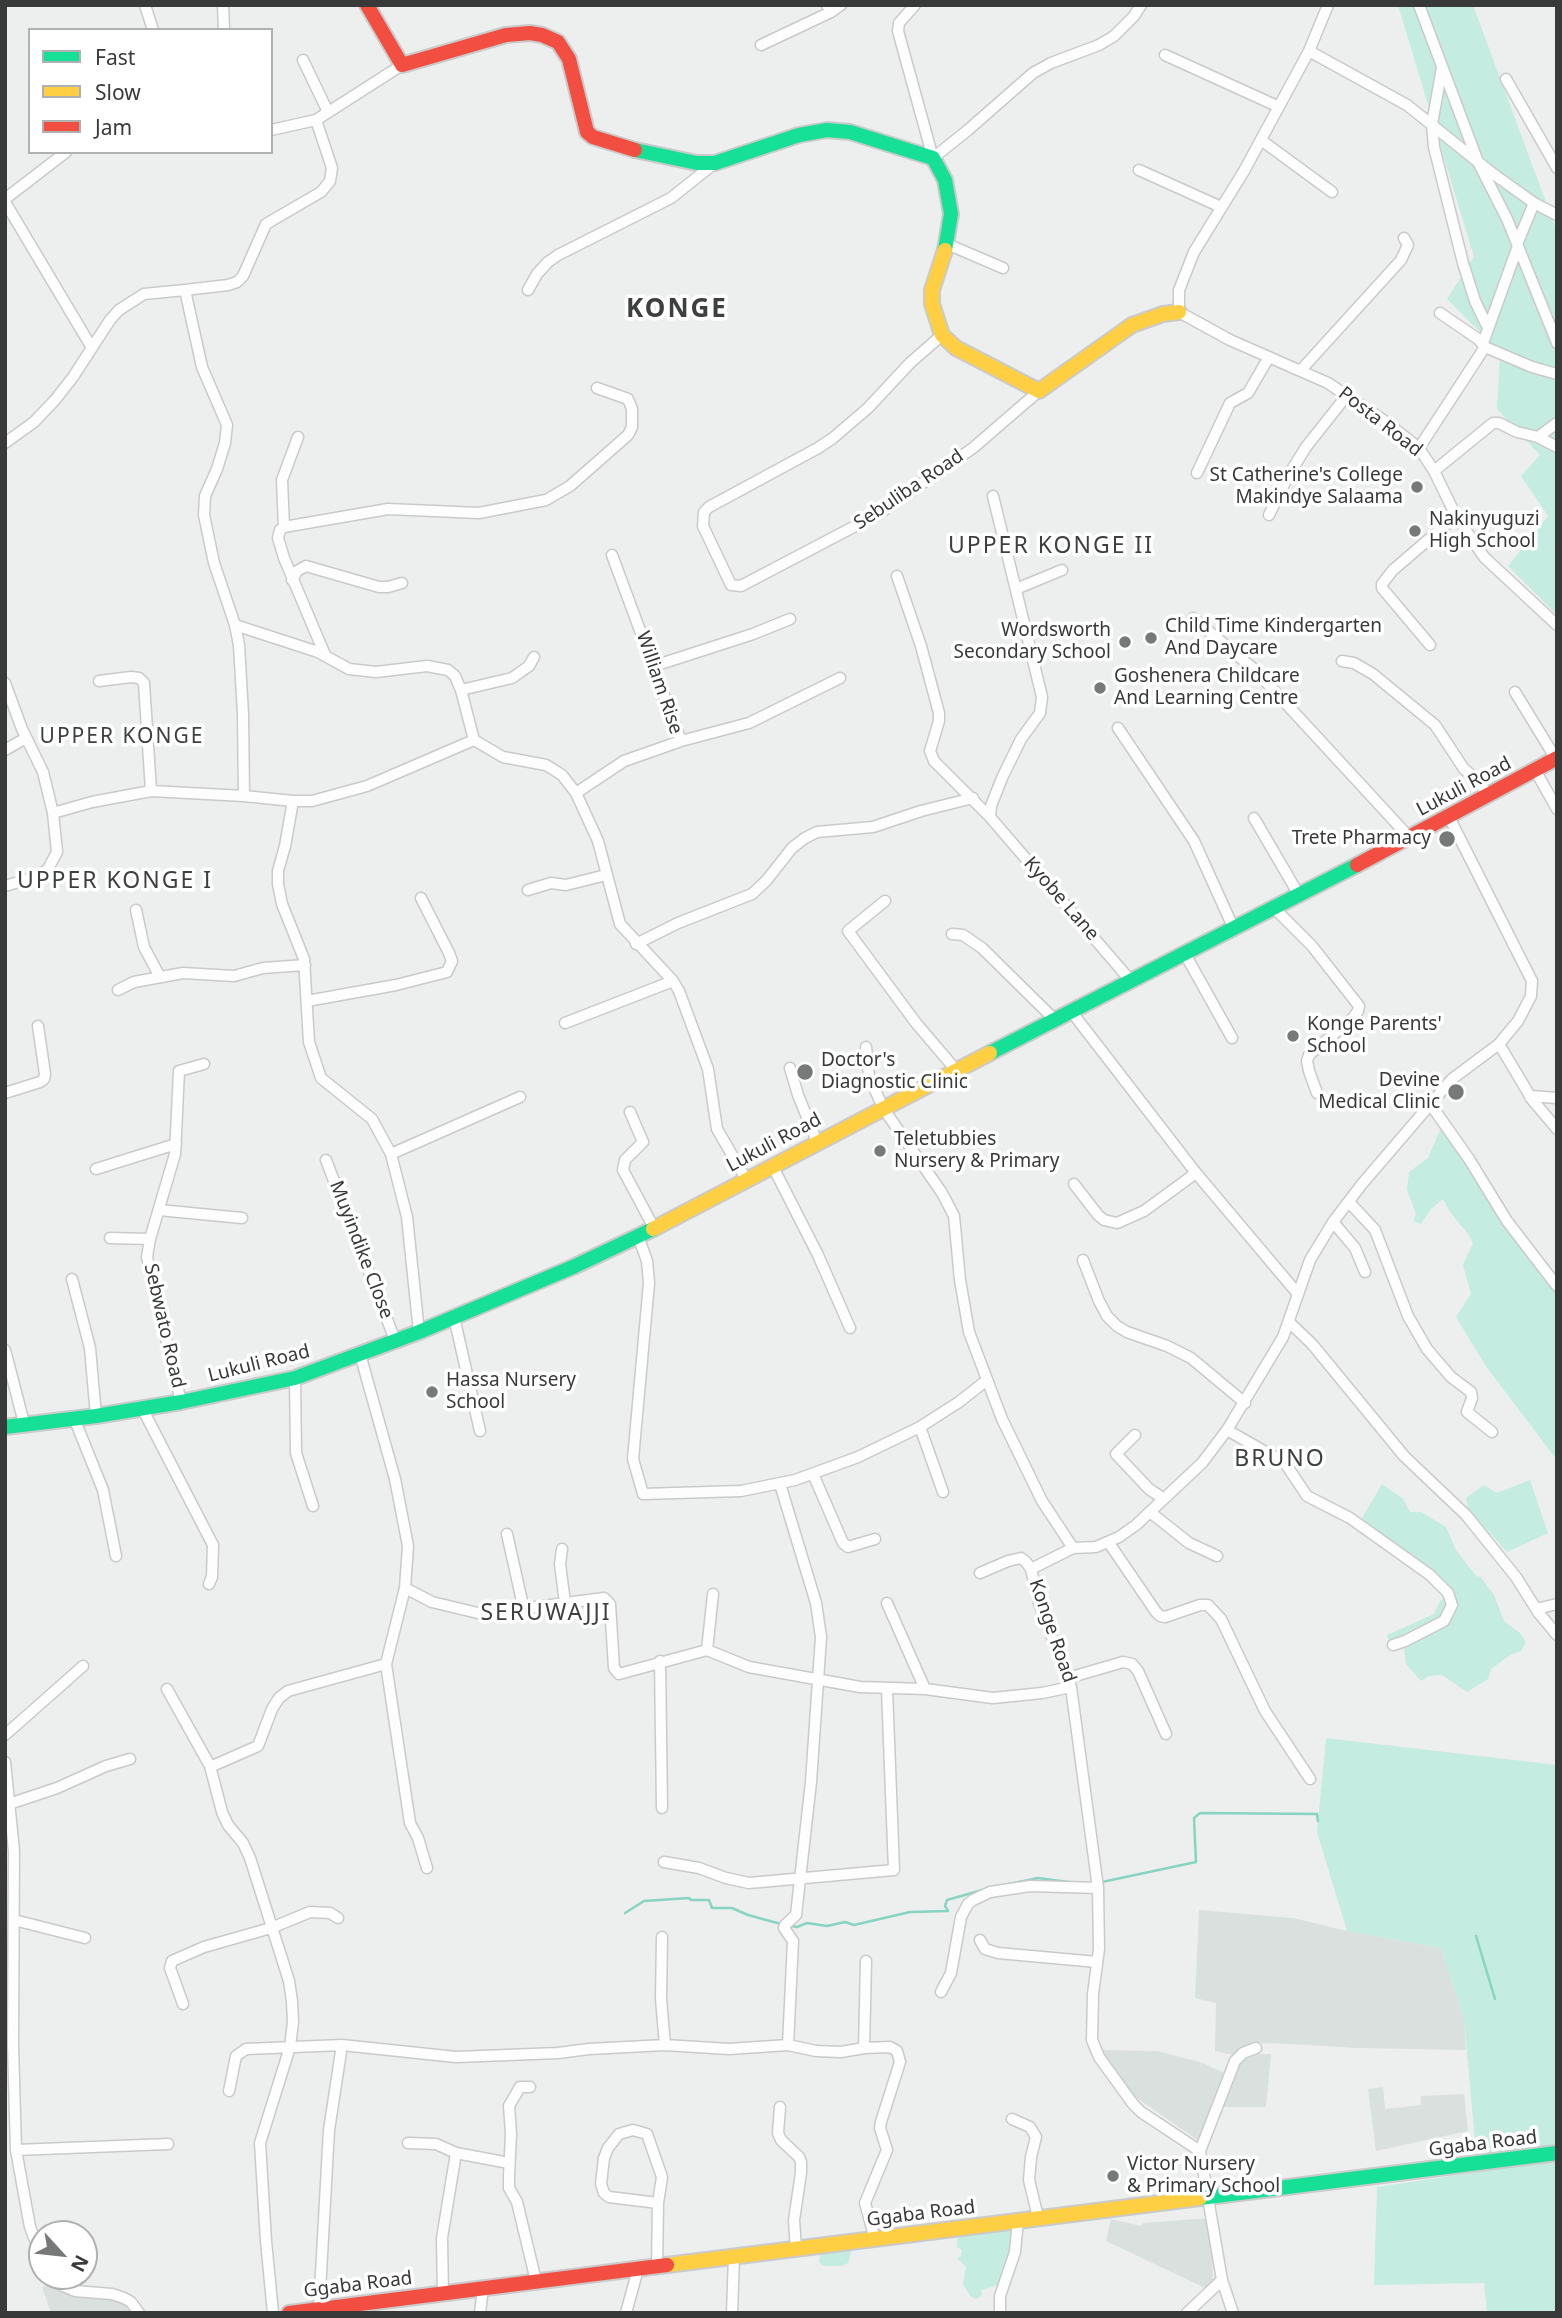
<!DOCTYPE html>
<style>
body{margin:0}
#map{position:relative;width:1562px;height:2318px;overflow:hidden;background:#edefee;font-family:"Noto Sans",sans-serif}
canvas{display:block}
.frame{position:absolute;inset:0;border:7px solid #383a39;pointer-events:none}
.legend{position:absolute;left:28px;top:28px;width:245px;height:126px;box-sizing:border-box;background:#fff;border:2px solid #afb0b0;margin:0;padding:9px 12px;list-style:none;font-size:21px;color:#383a39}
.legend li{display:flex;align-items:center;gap:14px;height:35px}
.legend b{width:35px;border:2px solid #afb0b0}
.north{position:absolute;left:28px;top:2220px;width:70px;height:70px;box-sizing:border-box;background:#fff;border:2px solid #afb0b0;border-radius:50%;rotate:117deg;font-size:19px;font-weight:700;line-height:28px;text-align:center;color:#383a39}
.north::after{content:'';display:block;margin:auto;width:24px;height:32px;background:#777978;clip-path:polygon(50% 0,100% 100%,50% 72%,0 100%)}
</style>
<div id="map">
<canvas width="1562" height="2318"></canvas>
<div class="frame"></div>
<ul class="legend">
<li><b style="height:9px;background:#16e098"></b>Fast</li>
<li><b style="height:9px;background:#ffcf43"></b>Slow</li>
<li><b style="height:9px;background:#f24e42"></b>Jam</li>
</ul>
<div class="north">N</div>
</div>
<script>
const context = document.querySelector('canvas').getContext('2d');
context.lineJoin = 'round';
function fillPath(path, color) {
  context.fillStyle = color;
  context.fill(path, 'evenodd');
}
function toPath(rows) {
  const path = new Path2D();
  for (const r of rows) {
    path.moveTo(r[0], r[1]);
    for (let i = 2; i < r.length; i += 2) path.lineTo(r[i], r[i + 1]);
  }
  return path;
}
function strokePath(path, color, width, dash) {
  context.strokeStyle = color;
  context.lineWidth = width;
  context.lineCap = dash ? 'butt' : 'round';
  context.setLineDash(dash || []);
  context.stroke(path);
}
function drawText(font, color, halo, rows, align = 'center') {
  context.font = font + ' "Noto Sans",sans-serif';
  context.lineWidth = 7;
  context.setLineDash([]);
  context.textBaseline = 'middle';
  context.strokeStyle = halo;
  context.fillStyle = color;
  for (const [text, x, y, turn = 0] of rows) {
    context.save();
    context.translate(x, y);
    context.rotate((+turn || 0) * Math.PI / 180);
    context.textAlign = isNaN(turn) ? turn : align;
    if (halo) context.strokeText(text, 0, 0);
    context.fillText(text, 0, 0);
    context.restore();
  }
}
fillPath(toPath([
 [1199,1910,1293,1918,1347,1931,1441,1948,1464,2019,1466,2050,1358,2048,1253,2042,1233,2055,1215,2051,1216,2003,1195,1998],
 [1102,2050,1157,2051,1203,2063,1226,2074,1202,2143,1131,2094],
 [1249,2054,1271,2054,1266,2107,1221,2107,1233,2070],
 [1383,2087,1385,2109,1421,2105,1421,2096,1464,2094,1468,2131,1376,2151,1368,2089],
 [1210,2218,1213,2281,1205,2288,1106,2241,1111,2219,1141,2226,1143,2223],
 [51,2284,67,2292,112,2300,125,2305,131,2313,51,2313,42,2287]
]), '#d9e0de');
fillPath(toPath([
 [1398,5,1473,5,1557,232,1557,615,1508,566,1548,516,1521,476,1540,455,1497,409,1500,352,1447,299,1474,257],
 [1440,1130,1447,1133,1530,1261,1557,1293,1557,1460,1485,1365,1456,1317,1471,1294,1463,1265,1473,1243,1468,1234,1450,1212,1443,1199,1431,1209,1421,1224,1413,1221,1416,1214,1407,1190,1409,1172,1428,1158],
 [1530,1480,1548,1533,1507,1552,1468,1509,1466,1498,1484,1485,1497,1493],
 [1382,1484,1403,1499,1410,1512,1421,1512,1446,1527,1456,1550,1477,1577,1480,1576,1494,1595,1504,1621,1520,1633,1526,1642,1521,1651,1510,1655,1498,1664,1491,1669,1488,1679,1467,1692,1442,1675,1429,1676,1421,1681,1406,1664,1404,1648,1391,1651,1387,1635,1434,1614,1440,1601,1455,1593,1362,1518],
 [1326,1738,1557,1765,1557,2158,1476,2153,1464,2019,1441,1948,1347,1931,1317,1832],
 [1557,2160,1557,2313,1487,2313,1484,2283,1374,2285,1377,2187],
 [1013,2224,1012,2247,1003,2278,997,2285,982,2290,981,2296,976,2299,970,2296,963,2284,966,2267,957,2258,961,2256,962,2250,957,2247,958,2230],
 [852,2249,848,2263,842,2266,824,2266,819,2262,821,2251]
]), '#c4ece0');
strokePath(toPath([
 [1102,1882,1196,1862,1194,1818,1200,1813,1317,1814,1318,1821],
 [1000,1886,1038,1878,1076,1883],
 [625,1913,644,1901,689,1898,691,1900,709,1900,712,1908,732,1908,748,1915,781,1924],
 [791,1926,797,1927,807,1923,827,1926,845,1922,854,1925,910,1912,948,1911,945,1906,947,1900,986,1889],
 [1476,1936,1495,1999]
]), '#87d4c0', 2.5);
const street = toPath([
 [145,5,153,30],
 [223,5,224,30],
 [827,5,831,12,841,5],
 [915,5,899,23,898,31,933,158,968,130,1033,73,1051,63,1099,45,1114,36,1134,16,1141,5],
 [1328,5,1309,51,1244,171,1194,252,1179,290,1179,312,1230,340,1328,383,1383,420,1419,448,1434,471,1456,516,1484,557,1557,625],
 [1419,5,1478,162,1507,219,1557,343],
 [761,45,831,12],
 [1309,51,1407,105,1492,173,1534,203,1557,215],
 [1165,55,1277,106],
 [303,60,328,112],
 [1442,68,1432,124,1434,147,1463,263,1475,301,1488,328],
 [1506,79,1557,168],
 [271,130,316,120],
 [1261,140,1332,192],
 [1139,170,1221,207],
 [5,199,66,152],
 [5,202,92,348],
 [947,244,1003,268],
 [1517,244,1534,203],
 [185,290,228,285,237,282,243,276,266,224,321,192,330,181,332,168,316,120,402,65],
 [528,290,537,274,548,262,558,255,671,198,715,163],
 [942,335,910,363,868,408,833,438,818,448,709,507,704,512,703,526,731,585,741,586,880,513,973,448,1039,391],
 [1483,343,1518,246],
 [1485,347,1532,367,1557,374],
 [1301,370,1401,260,1408,245,1404,238],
 [1538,437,1557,447],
 [5,443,34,422,55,400,73,377,110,320,119,310,144,294,185,290,202,367,227,425,225,443,217,469,205,496,204,515,214,563,235,625,239,645,243,714,244,796],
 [1419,448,1485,347,1478,339,1440,313],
 [1434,471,1493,423,1499,423,1517,432,1538,437,1557,423],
 [1197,473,1230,403,1248,393,1269,357],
 [1269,515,1288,476,1306,447,1348,394],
 [284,527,282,480,298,437],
 [897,576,921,646,939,713,939,721,930,751,934,761,990,817,1130,980],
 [292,580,297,571,306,566,379,587,388,587,402,583],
 [1016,589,1062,570],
 [1193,618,1255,670,1410,838],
 [235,625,318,652,349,669,376,672,427,666,448,670,455,676,461,690,474,740],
 [1430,645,1382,588,1382,584,1393,570,1456,516],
 [325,655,284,558,278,538,280,530,284,527,388,509,479,513,546,500,570,486,628,435,632,427,632,409,628,399,597,388],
 [1342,661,1354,663,1373,674,1435,725,1464,769,1479,781,1488,796],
 [654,666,753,634,790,619],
 [99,681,131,677,139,678,144,683,151,791],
 [5,683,22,729,43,772,53,813,57,852,48,869,39,876,5,886],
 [461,690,512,678,529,666,534,657],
 [1515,692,1556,759],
 [1118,728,1194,841,1234,929],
 [474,740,503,757,546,765,562,775,576,793,598,841,620,924,673,981,679,991,708,1069,717,1129,746,1179],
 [681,741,749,723,840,678],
 [5,750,26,738],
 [1535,770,1557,809],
 [576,793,624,761,681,741,612,555],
 [293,801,285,846,278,871,278,884,282,904,304,959,309,1042,321,1078,372,1119,391,1154,407,1217,419,1332],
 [53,813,92,802,151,791,244,796,293,801,312,801,367,786,474,740],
 [990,817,991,806,1002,778,1021,739,1040,713,1042,697,993,496],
 [1254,818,1299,895],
 [528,890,551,883,566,885,606,875],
 [885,901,848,931,916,1023,956,1070],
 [1274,908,1312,946,1359,1006,1358,1011,1353,1018,1309,1055,1307,1061,1309,1071,1317,1093],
 [136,910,144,947,160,977],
 [952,934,963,935,982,948,1055,1020],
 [636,944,678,923,752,894,766,881,792,848,805,838,817,832,873,827,921,811,973,798],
 [1185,954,1232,1038],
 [118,990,134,982,183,973,234,976,263,968,305,965],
 [307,1001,396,985,447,972,452,961,449,953,421,898],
 [1071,1011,1196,1173,1298,1294],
 [565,1023,673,981],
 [1499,1044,1530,1096,1557,1098],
 [866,1047,869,1076,883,1108,942,1193,954,1216,960,1280,969,1332,1002,1419,1042,1501,1073,1548],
 [790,1068,798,1095,817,1142],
 [5,1093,40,1082,44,1079,45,1074,38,1026],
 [1530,1097,1557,1129],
 [1431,1105,1469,1159,1507,1221,1557,1286],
 [630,1112,643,1142,625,1160,623,1170,654,1228],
 [391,1154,520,1097],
 [326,1160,395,1340],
 [772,1165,818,1255,850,1328],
 [96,1169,176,1144],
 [1074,1184,1098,1215,1104,1220,1117,1223,1144,1211,1196,1173],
 [1349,1202,1375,1230,1408,1316,1427,1349,1451,1377,1471,1392,1472,1398,1467,1412,1492,1432],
 [159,1210,242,1218],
 [1333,1222,1355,1248,1365,1272],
 [638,1236,647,1261,649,1283,633,1459,643,1494,741,1491,795,1480,858,1457,920,1427,959,1402,987,1380],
 [110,1238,150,1239],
 [1083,1260,1099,1301,1107,1316,1117,1326,1127,1332,1167,1346,1191,1358,1245,1403],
 [72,1279,90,1348,96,1416],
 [454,1317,480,1431],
 [1289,1322,1312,1344,1404,1456,1466,1515,1516,1577,1538,1612,1557,1635],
 [5,1350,24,1423],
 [360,1354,395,1479,408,1546,405,1588,386,1664,410,1823,418,1838,427,1868],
 [295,1378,296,1453,313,1506],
 [181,1402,147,1257,150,1239,175,1154,179,1071,204,1064],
 [142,1408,213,1545,212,1577,209,1584],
 [74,1418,103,1490,116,1556],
 [920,1427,943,1492],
 [1227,1430,1285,1463,1307,1496,1350,1518,1430,1575,1448,1593,1452,1605,1444,1621,1405,1641,1393,1645],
 [1135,1435,1116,1454,1149,1489,1164,1499],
 [813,1474,843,1543,848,1547,875,1539],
 [780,1484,816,1603,821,1637,811,1782,796,1915,785,1925,784,1928,793,1941,788,2045],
 [1150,1512,1189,1543,1217,1556],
 [507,1534,524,1610],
 [1109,1543,1156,1612,1160,1616,1165,1617,1200,1605,1208,1605,1221,1619,1265,1711,1310,1779],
 [562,1549,560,1564,565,1603],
 [1031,1569,1073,1548,1096,1547,1119,1537,1136,1525,1202,1463,1227,1430,1283,1337,1310,1260,1333,1222,1362,1184,1452,1079,1499,1044,1518,1021,1531,996,1532,981,1449,817],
 [980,1573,1008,1561,1021,1558,1026,1562,1031,1569,1039,1603,1071,1687,1098,1888,1099,1949,1093,1994,1092,2040,1099,2057,1133,2104,1141,2112,1200,2151,1222,2280,1233,2313],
 [405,1588,432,1602,482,1614,604,1598,610,1604,614,1668,619,1674,707,1650,749,1667,860,1687,925,1689,993,1698,1042,1693,1071,1687],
 [887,1603,925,1689],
 [1536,1609,1557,1604],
 [707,1650,713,1594],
 [660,1661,662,1808],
 [1068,1678,1123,1662,1132,1664,1138,1671,1166,1734],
 [167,1689,210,1766,222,1812,228,1825,243,1843,250,1858,289,1981,292,2001,293,2022,290,2047,260,2143,266,2241,273,2313],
 [5,1735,83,1666],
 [5,1762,14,1851,13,2045,16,2150,30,2227,42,2258],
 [210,1767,258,1746,272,1709,279,1698,288,1691,386,1664],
 [9,1804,57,1788,106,1766,130,1759],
 [664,1862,699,1868,726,1878,749,1883,894,1870,887,1689],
 [14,1920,85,1938],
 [662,1937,661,1999,665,2045],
 [980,1940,985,1949,998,1953,1097,1962],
 [941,1992,951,1973,961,1917,968,1904,973,1900,990,1892,1030,1886,1098,1888],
 [183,2004,170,1968,172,1961,204,1947,271,1928,310,1912,330,1913,338,1918],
 [864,2048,866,1961],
 [530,2087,520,2087,509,2106,511,2134,509,2176,509,2188,517,2202,536,2281],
 [229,2091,236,2056,246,2049,342,2045,456,2057,558,2053,589,2049,665,2045,729,2049,788,2045,816,2051,841,2052,864,2048,890,2047,897,2051,900,2062,881,2122,880,2128,887,2150,865,2203,875,2239],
 [780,2107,778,2133,781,2140,799,2157,801,2162,801,2173,794,2220,796,2249],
 [1012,2119,1030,2127,1036,2137,1031,2157,1029,2180,1038,2217],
 [408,2143,436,2144,456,2153,509,2163],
 [16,2150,168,2144],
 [1200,2151,1235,2061,1243,2053,1256,2048],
 [657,2266,658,2203,662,2177,647,2134,633,2130,619,2134,608,2148,604,2158,601,2184,604,2193,609,2197,658,2203],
 [51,2276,63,2286,75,2291,112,2294,124,2298,131,2302,139,2313],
 [443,2294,442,2238,456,2153],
 [319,2309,329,2130,342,2045],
 [480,2313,483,2288],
 [626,2313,638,2269],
 [732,2313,734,2256],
 [1000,2313,1000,2296,1015,2252,1018,2220],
 [1187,2313,1222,2280]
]);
const fast = toPath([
 [635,150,697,163,715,163,799,135,827,130,850,132,933,158,945,180,951,214,945,250],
 [990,1053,1357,865],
 [5,1427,96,1416,181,1402,295,1378,419,1332,573,1267,653,1229],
 [1200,2198,1557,2153]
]);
const slow = toPath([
 [945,250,932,290,932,304,942,335,956,348,1039,391,1132,325,1163,314,1179,312],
 [653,1229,990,1053],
 [667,2265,1200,2198]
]);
const jam = toPath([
 [367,5,402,65,506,35,530,33,542,35,558,42,569,59,587,132,593,137,635,150],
 [1357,865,1557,758],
 [289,2313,667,2265]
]);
strokePath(street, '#c9cac9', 13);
strokePath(fast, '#c9cac9', 18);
strokePath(slow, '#c9cac9', 18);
strokePath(jam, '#c9cac9', 18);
strokePath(street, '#fcfdfc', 10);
strokePath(fast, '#16e098', 14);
strokePath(slow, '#ffcf43', 14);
strokePath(jam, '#f24e42', 14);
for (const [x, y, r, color] of [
 [1417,487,7,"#777978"],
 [1415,531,7,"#777978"],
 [1151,638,7,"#777978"],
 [1125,642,7,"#777978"],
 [1100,688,7,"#777978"],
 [1447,839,9,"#777978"],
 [1293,1036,7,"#777978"],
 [805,1072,9,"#777978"],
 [1456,1092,9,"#777978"],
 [880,1151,7,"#777978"],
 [432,1392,7,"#777978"],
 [1113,2176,7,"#777978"]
]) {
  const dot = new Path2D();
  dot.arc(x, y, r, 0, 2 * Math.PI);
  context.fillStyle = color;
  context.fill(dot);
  strokePath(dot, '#fff', 2.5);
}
drawText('19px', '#383a39', '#fff', [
 ["Posta Road",1380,422,38],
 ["Sebuliba Road",909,490,-34],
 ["William Rise",659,683,71],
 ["Lukuli Road",1464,787,-28],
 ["Kyobe Lane",1061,899,49],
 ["Lukuli Road",774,1143,-28],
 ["Muyindike Close",361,1250,69],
 ["Sebwato Road",164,1326,77],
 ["Lukuli Road",259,1364,-14],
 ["Konge Road",1052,1631,71],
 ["Ggaba Road",1483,2144,-7],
 ["Ggaba Road",921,2214,-7],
 ["Ggaba Road",358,2285,-7]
]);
drawText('19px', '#383a39', '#fff', [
 ["St Catherine's College",1403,476,"right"],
 ["Makindye Salaama",1403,498,"right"],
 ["Nakinyuguzi",1429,520],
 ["High School",1429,542],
 ["Child Time Kindergarten",1165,627],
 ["And Daycare",1165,649],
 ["Wordsworth",1111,631,"right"],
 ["Secondary School",1111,653,"right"],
 ["Goshenera Childcare",1114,677],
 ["And Learning Centre",1114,699],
 ["Trete Pharmacy",1431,839,"right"],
 ["Konge Parents'",1307,1025],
 ["School",1307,1047],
 ["Doctor's",821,1061],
 ["Diagnostic Clinic",821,1083],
 ["Devine",1440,1081,"right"],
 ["Medical Clinic",1440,1103,"right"],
 ["Teletubbies",894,1140],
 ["Nursery & Primary",894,1162],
 ["Hassa Nursery",446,1381],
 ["School",446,1403],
 ["Victor Nursery",1127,2165],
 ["& Primary School",1127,2187]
], 'left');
context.letterSpacing = '2px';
drawText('21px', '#3d403f', '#fff', [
 ["UPPER KONGE",122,737]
]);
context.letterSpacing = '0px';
context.letterSpacing = '2px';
drawText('23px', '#3d403f', '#fff', [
 ["UPPER KONGE II",1051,546],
 ["UPPER KONGE I",115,881],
 ["BRUNO",1280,1459],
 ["SERUWAJJI",546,1613]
]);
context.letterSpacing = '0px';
context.letterSpacing = '2px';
drawText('bold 26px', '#3d403f', '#fff', [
 ["KONGE",677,310]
]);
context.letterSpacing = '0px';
</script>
